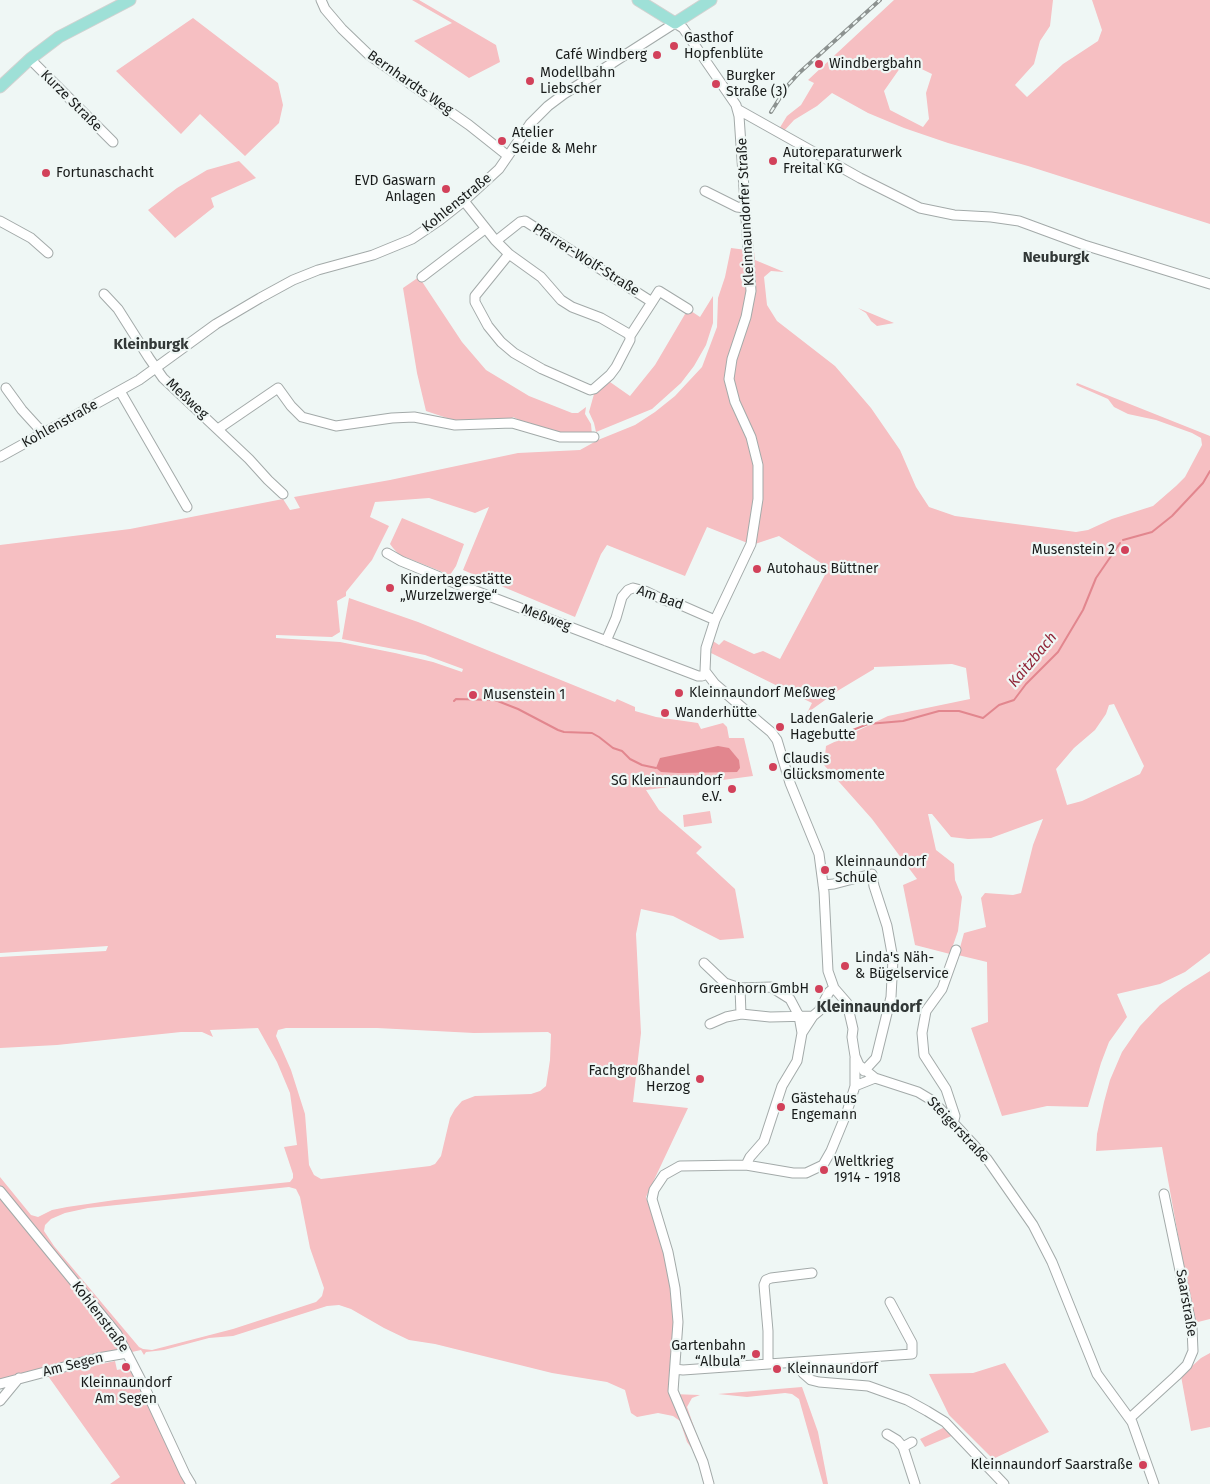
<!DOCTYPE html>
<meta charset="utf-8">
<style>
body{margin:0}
canvas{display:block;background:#eff7f5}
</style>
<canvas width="1210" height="1484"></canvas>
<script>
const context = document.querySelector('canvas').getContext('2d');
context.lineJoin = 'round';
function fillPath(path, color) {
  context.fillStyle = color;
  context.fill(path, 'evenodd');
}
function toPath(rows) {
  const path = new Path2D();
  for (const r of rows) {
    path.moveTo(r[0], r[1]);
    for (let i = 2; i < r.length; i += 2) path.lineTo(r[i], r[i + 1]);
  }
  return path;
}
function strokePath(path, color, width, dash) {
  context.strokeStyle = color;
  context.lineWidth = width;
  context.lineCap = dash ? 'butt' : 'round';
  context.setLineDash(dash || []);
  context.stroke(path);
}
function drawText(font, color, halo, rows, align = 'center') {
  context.font = font + ' "Fira Sans",sans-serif';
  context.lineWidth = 4.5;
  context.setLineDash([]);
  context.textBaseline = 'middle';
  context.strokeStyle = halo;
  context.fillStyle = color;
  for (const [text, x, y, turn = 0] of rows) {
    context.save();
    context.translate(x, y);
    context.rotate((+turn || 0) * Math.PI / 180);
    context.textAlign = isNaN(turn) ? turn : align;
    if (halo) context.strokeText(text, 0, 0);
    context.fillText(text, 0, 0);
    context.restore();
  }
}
fillPath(toPath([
 [412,0,419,0,496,45,500,62,469,78,414,41,452,23],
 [894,0,1053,0,1050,26,1040,41,1034,64,1015,85,1027,97,1063,64,1098,41,1102,30,1092,0,1210,0,1210,224,1028,166,948,143,904,128,868,113,832,93,817,106,794,120,783,132,779,129,787,116,801,105,814,83,808,80],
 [905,61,932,74,926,93,929,119,923,127,890,110,884,91],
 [193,18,278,83,283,105,279,123,245,156,200,114,181,134,116,71],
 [239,161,256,178,211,198,214,207,175,238,148,210,177,188,207,170],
 [731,248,754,251,755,260,784,272,771,271,764,277,767,305,777,321,835,366,871,408,900,450,916,487,929,507,955,516,1076,532,1088,530,1112,519,1153,506,1176,486,1185,477,1202,445,1201,438,1192,433,1156,420,1128,414,1114,407,1108,399,1076,385,1077,383,1210,436,1210,953,1185,972,1160,984,1117,994,1127,1017,1109,1042,1101,1063,1088,1107,1047,1106,1002,1116,971,1028,988,1022,987,962,958,955,964,933,986,927,981,898,985,893,1013,895,1021,893,1033,845,1043,819,991,838,968,839,951,837,932,814,928,814,936,850,954,864,955,880,962,897,958,931,950,954,915,945,903,885,917,879,872,819,824,765,826,746,888,716,970,699,966,668,952,664,874,667,874,669,839,690,807,713,812,703,711,653,713,641,719,645,724,640,754,654,763,651,780,659,826,573,824,565,779,536,755,544,745,542,707,527,685,576,607,545,601,554,575,617,463,570,489,507,475,513,429,498,375,502,370,517,389,526,372,560,346,592,346,596,337,601,340,632,332,637,276,635,276,638,340,642,395,653,433,662,462,672,463,669,425,655,342,639,349,598,418,622,615,702,617,699,635,707,635,711,656,717,698,723,701,729,723,723,727,727,729,738,744,738,753,776,646,790,659,810,702,847,696,853,735,889,744,938,720,940,673,916,641,909,636,934,641,1033,633,1102,688,1108,646,1197,669,1265,675,1316,671,1394,700,1395,692,1398,687,1407,706,1461,698,1457,687,1442,680,1421,673,1416,658,1413,637,1417,631,1413,625,1390,607,1382,552,1373,435,1344,409,1340,384,1328,351,1309,339,1305,327,1306,233,1336,209,1338,164,1350,146,1352,144,1355,141,1350,127,1353,118,1348,113,1352,0,1381,0,1177,31,1215,38,1217,52,1210,67,1207,115,1200,290,1182,293,1178,293,1174,284,1147,297,1145,290,1093,277,1062,258,1028,210,1030,213,1037,202,1032,181,1032,57,1045,0,1048,0,957,106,951,108,946,0,953,0,545,130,529,283,499,290,510,300,508,294,497,390,480,518,453,580,450,598,440,635,425,655,412,675,396,702,367,717,327,718,298,725,277],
 [1114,704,1144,766,1140,774,1082,801,1067,805,1056,769,1074,748,1095,730,1106,714,1109,705],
 [286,1028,377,1028,474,1033,548,1032,551,1034,550,1060,546,1086,540,1091,531,1094,475,1096,462,1101,455,1109,450,1118,441,1156,435,1164,430,1166,321,1179,314,1175,309,1165,305,1114,291,1070,276,1036,278,1030],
 [289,1187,296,1189,300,1197,310,1248,324,1288,322,1296,316,1302,233,1329,152,1350,143,1349,139,1347,54,1246,44,1231,45,1225,51,1219,65,1213,88,1208],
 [419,277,462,342,486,370,529,396,572,413,578,413,586,407,585,414,591,424,592,435,564,435,530,425,513,417,511,420,456,421,426,411,417,373,403,288],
 [713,296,713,323,706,345,694,366,681,383,652,409,596,432,594,423,589,412,594,394,610,382,630,396,655,365,688,309,700,317],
 [858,308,894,323,877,326,871,321,866,313],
 [402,518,464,544,456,566,450,575,405,557,403,559,393,548,390,544],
 [710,811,712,823,684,827,683,815],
 [1210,971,1210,1319,1194,1323,1162,1147,1096,1151,1097,1134,1104,1102,1110,1080,1122,1052,1140,1026,1160,1005,1183,988],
 [1210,1353,1210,1427,1191,1431,1181,1376,1201,1358],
 [115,1361,117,1370,126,1368,134,1374,187,1484,110,1484,120,1477,48,1376],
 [1005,1363,1049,1432,993,1459,949,1415,929,1374,973,1373],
 [802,1387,818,1432,828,1484,823,1484,799,1399,792,1394,785,1393,747,1397,718,1394],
 [945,1427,954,1435,925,1447,920,1439]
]), '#f6bfc2');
fillPath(toPath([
 [718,746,729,748,739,760,740,768,737,772,678,773,661,772,656,768,660,758]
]), '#e2868e');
strokePath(toPath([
 [1123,540,1152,532,1172,516,1203,483,1210,471],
 [454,701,456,699,495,700,518,709,558,730,564,732,592,733,599,737,613,748,622,751,630,759,642,765,656,768],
 [830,739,868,724,903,721,939,711,959,711,983,718,999,705,1014,700,1026,684,1058,652,1083,610,1096,578,1120,543],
 [807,1368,855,1364]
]), '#e2868e', 2);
const minor = toPath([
 [321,0,325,9,342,29,369,55,469,125,508,156],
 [30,59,113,142],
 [737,109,860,178,920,208,954,215,991,217,1019,221,1084,245,1210,284],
 [705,191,737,207,745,208],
 [464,201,495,240,509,254,541,277,561,300,572,307,601,318,627,333,630,336],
 [0,221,31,238,48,253],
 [496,241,520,222,525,221,652,302,659,291,688,309],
 [509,254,475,296,475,302,488,326,501,342,514,353,542,369,590,390,594,389,610,375,616,367,630,340,630,336,652,302],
 [422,277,485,229],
 [104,294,118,309,149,358,163,378,249,459,268,480,283,494],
 [6,388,22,410,43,433],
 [120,391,187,507],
 [218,429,278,388,291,406,302,417,336,426,392,418,414,417,455,425,512,423,560,437,594,437],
 [0,457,139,380,216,324,260,298,293,280,318,270,373,255,412,239,440,220,464,201,499,169,530,124,548,106,564,94,675,23,683,28,736,105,739,116,751,291,746,317,732,359,729,379,735,402,751,437,758,465,758,499,751,544,715,620,706,648,705,671,715,684,759,722,771,732,777,740,790,783,819,854,824,892,828,971,834,988,847,1003,853,1029,852,1037,855,1056,859,1065,875,1078,918,1092,933,1101,987,1159,1033,1225,1052,1262,1097,1374,1132,1422,1154,1484],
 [387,553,401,561,447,580,698,676,702,676,707,674],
 [606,641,616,618,622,597,628,590,633,588,645,591,664,600,683,606,715,620],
 [823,885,834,884,872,874,874,886,887,926,893,959,891,997,876,1058,864,1071],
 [704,963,725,983,740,988],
 [741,1014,740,988,771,987,790,999,799,1016,802,1033],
 [710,1024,726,1017,741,1014,770,1017,813,1016],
 [855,1086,875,1078],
 [952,1122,954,1120,955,1116,946,1089,924,1055,922,1033,926,1011,942,989,956,950],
 [746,1165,750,1157,764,1141,782,1086,797,1061,802,1033,813,1016,819,1011,829,992,834,988],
 [0,1191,117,1334,144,1386,185,1474,191,1484],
 [801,1363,803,1373,811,1380,819,1382,868,1386,907,1400,927,1411,945,1422,1004,1484],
 [768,1364,768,1331,764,1285,766,1280,771,1278,812,1273],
 [675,1369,683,1370,740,1366,912,1354,912,1343,890,1302],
 [0,1384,98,1358,127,1353],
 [0,1401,19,1378],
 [1130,1418,1176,1376,1187,1365,1193,1351,1192,1328,1164,1194],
 [887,1434,897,1440,903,1447,915,1484],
 [903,1447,912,1442],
 [709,1484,703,1462,673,1391,678,1322,675,1288,668,1252,652,1199,654,1190,664,1175,680,1166,746,1165,793,1173,806,1173,823,1165,831,1151,847,1112,855,1086,855,1058]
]);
const major = toPath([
 [638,0,675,23,711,0],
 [0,87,30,59,59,37,130,0]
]);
strokePath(minor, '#a3aaa9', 11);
strokePath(major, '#d1d2d1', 13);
strokePath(minor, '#fff', 9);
strokePath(major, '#9ee0d7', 11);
const rail = toPath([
 [771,112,788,85,799,73,880,0]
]);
strokePath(rail, '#8c9290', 4);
strokePath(rail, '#eff7f5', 2, [5.5]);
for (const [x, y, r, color] of [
 [674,46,5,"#d2415a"],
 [657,55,5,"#d2415a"],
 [819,64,5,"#d2415a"],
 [530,81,5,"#d2415a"],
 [716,84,5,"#d2415a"],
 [502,141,5,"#d2415a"],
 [773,161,5,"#d2415a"],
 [46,173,5,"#d2415a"],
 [446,189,5,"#d2415a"],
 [1125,550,5,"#d2415a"],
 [757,569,5,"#d2415a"],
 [390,588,5,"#d2415a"],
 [679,693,5,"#d2415a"],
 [473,695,5,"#d2415a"],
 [665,713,5,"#d2415a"],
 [780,727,5,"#d2415a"],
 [773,767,5,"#d2415a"],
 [732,789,5,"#d2415a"],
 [825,870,5,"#d2415a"],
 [845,966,5,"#d2415a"],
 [819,989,5,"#d2415a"],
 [700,1079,5,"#d2415a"],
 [781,1107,5,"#d2415a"],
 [824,1170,5,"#d2415a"],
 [756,1354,5,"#d2415a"],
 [126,1367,5,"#d2415a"],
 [777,1369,5,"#d2415a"],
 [1143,1465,5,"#d2415a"]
]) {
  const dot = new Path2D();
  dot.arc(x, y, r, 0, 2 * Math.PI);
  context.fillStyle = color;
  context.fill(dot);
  strokePath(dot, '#eff7f5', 2);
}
drawText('14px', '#191c1b', '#eff7f5', [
 ["Gasthof",684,38],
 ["Hopfenblüte",684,54],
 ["Café Windberg",647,55,"right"],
 ["Windbergbahn",829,64],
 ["Modellbahn",540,73],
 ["Liebscher",540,89],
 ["Burgker",726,76],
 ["Straße (3)",726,92],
 ["Atelier",512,133],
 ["Seide & Mehr",512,149],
 ["Autoreparaturwerk",783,153],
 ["Freital KG",783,169],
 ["Fortunaschacht",56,173],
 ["EVD Gaswarn",436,181,"right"],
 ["Anlagen",436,197,"right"],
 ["Musenstein 2",1115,550,"right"],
 ["Autohaus Büttner",767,569],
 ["Kindertagesstätte",400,580],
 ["„Wurzelzwerge“",400,596],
 ["Kleinnaundorf Meßweg",689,693],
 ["Musenstein 1",483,695],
 ["Wanderhütte",675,713],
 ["LadenGalerie",790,719],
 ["Hagebutte",790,735],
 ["Claudis",783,759],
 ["Glücksmomente",783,775],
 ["SG Kleinnaundorf",722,781,"right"],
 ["e.V.",722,797,"right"],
 ["Kleinnaundorf",835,862],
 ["Schule",835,878],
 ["Linda's Näh-",855,958],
 ["& Bügelservice",855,974],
 ["Greenhorn GmbH",809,989,"right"],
 ["Fachgroßhandel",690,1071,"right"],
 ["Herzog",690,1087,"right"],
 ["Gästehaus",791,1099],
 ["Engemann",791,1115],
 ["Weltkrieg",834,1162],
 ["1914 - 1918",834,1178],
 ["Gartenbahn",746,1346,"right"],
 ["“Albula”",746,1362,"right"],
 ["Kleinnaundorf",787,1369],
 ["Kleinnaundorf",126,1383,"center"],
 ["Am Segen",126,1399,"center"],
 ["Kleinnaundorf Saarstraße",1133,1465,"right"]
], 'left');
drawText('14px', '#191c1b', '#eff7f5', [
 ["Bernhardts Weg",410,83,35],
 ["Kurze Straße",71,101,45],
 ["Kohlenstraße",457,203,-39],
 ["Kleinnaundorfer Straße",746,212,-93],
 ["Pfarrer-Wolf-Straße",586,260,32],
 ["Meßweg",187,399,43],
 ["Kohlenstraße",60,424,-29],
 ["Am Bad",660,598,19],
 ["Meßweg",546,618,21],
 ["Steigerstraße",958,1130,47],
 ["Saarstraße",1186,1303,80],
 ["Kohlenstraße",100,1317,53],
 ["Am Segen",73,1365,-14]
]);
drawText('bold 15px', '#323837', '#eff7f5', [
 ["Neuburgk",1056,258],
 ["Kleinburgk",151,345]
]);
drawText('italic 15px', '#912639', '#eff7f5', [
 ["Kaitzbach",1033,660,-50]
]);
drawText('bold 16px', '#323837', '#eff7f5', [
 ["Kleinnaundorf",869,1008]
]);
</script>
